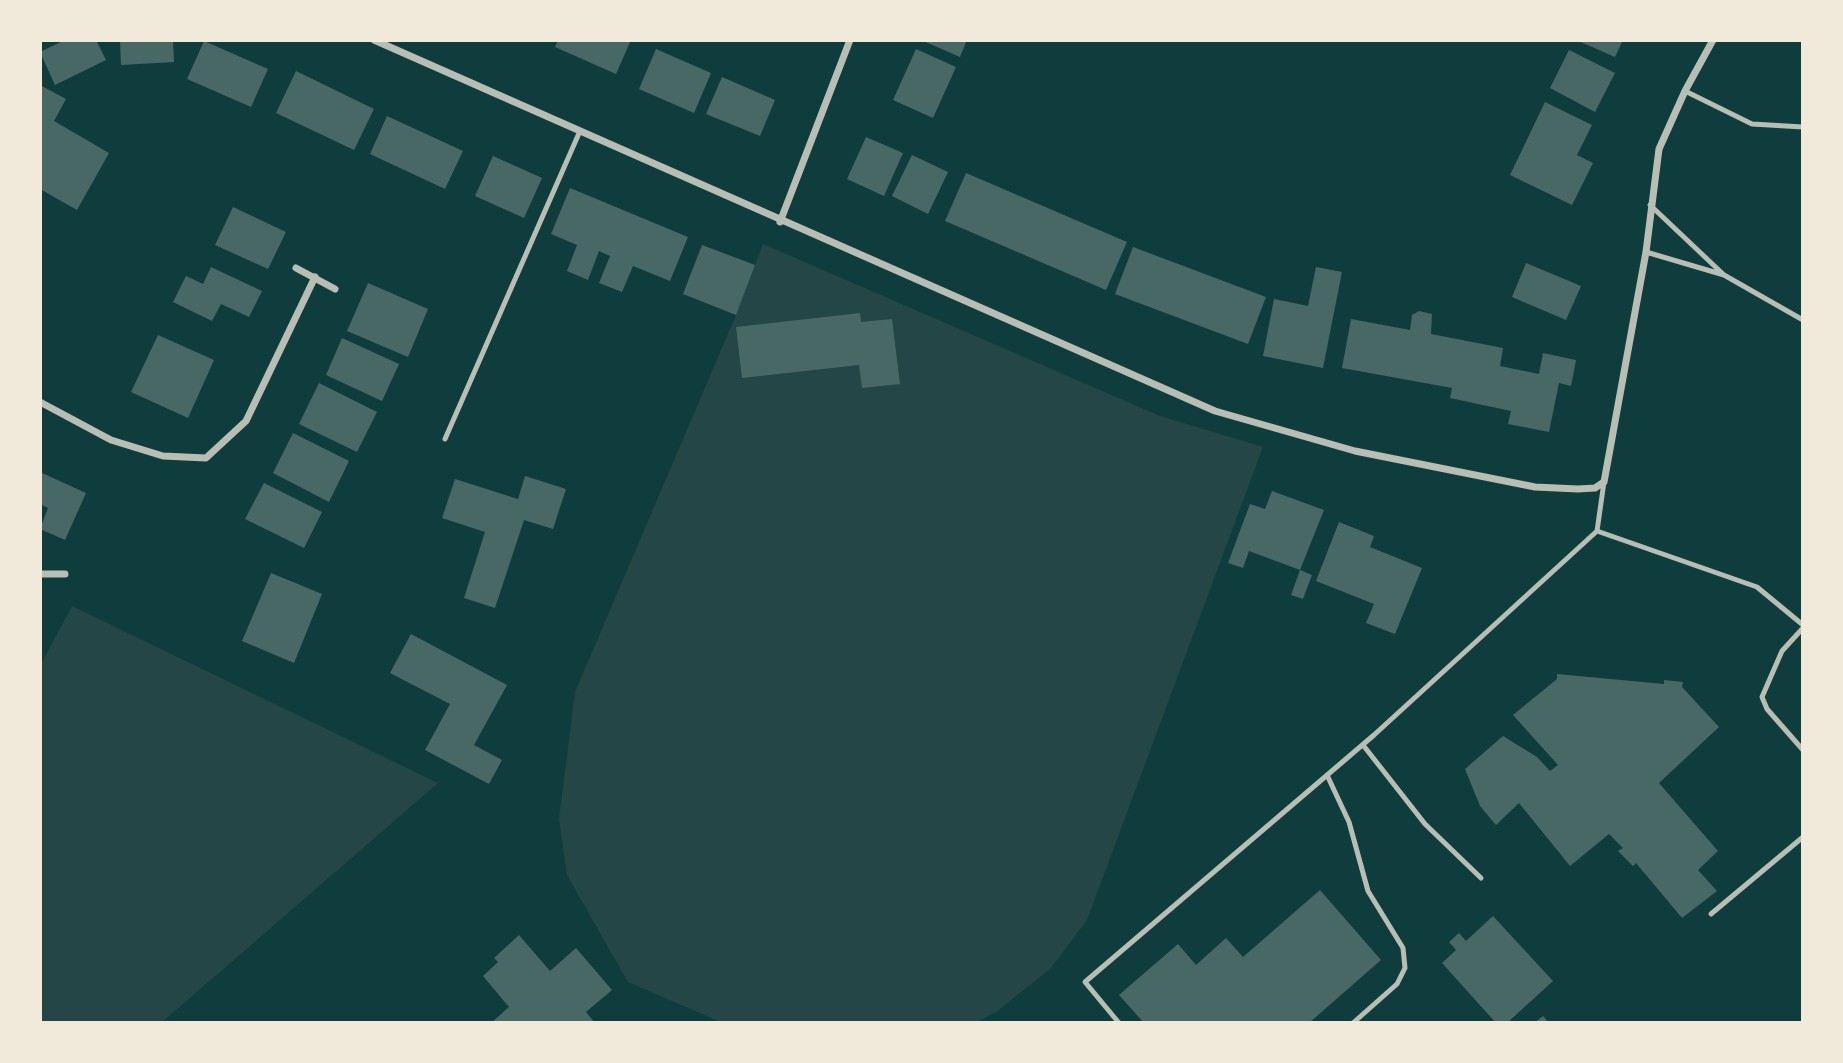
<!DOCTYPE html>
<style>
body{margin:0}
#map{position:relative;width:1843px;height:1063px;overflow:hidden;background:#0f3d3e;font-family:Rubik,sans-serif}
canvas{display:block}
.frame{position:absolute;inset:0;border:42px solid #f1e9da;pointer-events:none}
</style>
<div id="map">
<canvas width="1843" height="1063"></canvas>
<div class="frame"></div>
</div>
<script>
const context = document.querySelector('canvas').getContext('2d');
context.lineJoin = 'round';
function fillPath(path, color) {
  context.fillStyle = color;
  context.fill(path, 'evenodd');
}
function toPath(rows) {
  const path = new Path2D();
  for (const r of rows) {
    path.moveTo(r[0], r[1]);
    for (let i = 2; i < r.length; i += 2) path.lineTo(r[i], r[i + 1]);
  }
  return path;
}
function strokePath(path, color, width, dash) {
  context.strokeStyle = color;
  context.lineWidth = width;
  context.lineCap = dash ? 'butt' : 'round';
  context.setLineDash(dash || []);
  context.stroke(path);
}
fillPath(toPath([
 [763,244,1160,416,1263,447,1087,920,1051,968,996,1012,974,1023,723,1023,628,982,567,875,559,819,575,692,736,315],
 [72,606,438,783,161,1023,40,1023,40,666]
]), '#244646');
fillPath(toPath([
 [65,40,96,40,106,60,55,85,40,52],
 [120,40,173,40,174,62,121,65],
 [558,40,631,40,616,74,555,47],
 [921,40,967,40,960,57],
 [1576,40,1623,40,1615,57],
 [204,41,268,69,251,107,187,79],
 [656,49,711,73,694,113,639,89],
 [916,49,956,67,933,118,893,100],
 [1569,50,1615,73,1595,112,1550,88],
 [296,71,374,109,354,150,276,113],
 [722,77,775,100,760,136,706,114],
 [40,85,66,99,54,121,109,153,77,210,40,189],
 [1545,102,1592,125,1577,155,1593,163,1572,205,1510,175],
 [387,116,463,151,445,189,370,154],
 [866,137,903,153,884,196,847,179],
 [912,155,948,172,928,214,892,196],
 [493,156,542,178,524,218,475,196],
 [966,173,1127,242,1106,290,945,221],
 [570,188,688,237,670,281,633,266,622,292,599,283,610,256,599,251,588,280,567,271,577,245,551,234],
 [233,207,286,232,268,269,215,245],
 [702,245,755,265,736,315,683,294],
 [1133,247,1266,297,1248,344,1115,294],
 [1526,263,1581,286,1566,320,1512,297],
 [211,267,262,291,249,317,221,304,212,321,173,302,186,276,203,284],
 [1316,267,1342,272,1323,368,1263,356,1274,299,1308,306],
 [368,283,428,309,408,357,347,331],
 [1419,311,1432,314,1431,334,1503,348,1500,366,1539,374,1543,353,1576,360,1571,386,1559,383,1549,432,1508,424,1511,411,1450,398,1452,388,1342,368,1351,319,1410,330,1412,315],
 [860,313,861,322,892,319,900,384,862,388,859,365,742,378,736,327],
 [158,335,214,360,188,418,131,392],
 [342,338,399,364,382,401,326,375],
 [319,383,377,412,357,452,299,424],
 [293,433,349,461,329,502,273,473],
 [40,472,86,493,65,540,40,529,48,508,40,504],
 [525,476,566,489,553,529,524,520,495,608,464,598,485,532,442,518,455,479,518,499],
 [264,483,322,512,304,548,245,519],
 [1272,491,1324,510,1300,570,1249,551,1243,568,1228,563,1250,504,1265,509],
 [1339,522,1374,536,1370,547,1422,568,1395,634,1366,623,1374,604,1316,581],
 [1300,570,1312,575,1303,599,1291,595],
 [271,573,322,594,294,663,242,641],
 [411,634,507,685,474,745,502,760,489,784,425,750,450,704,390,673],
 [1557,674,1664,684,1664,680,1683,682,1682,687,1719,727,1659,783,1718,851,1698,870,1717,891,1682,918,1636,863,1633,866,1618,851,1623,848,1609,834,1570,866,1519,803,1496,825,1480,806,1465,769,1503,736,1537,757,1550,771,1558,765,1513,715,1557,679],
 [1320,890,1381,960,1309,1023,1144,1023,1119,995,1178,944,1196,965,1226,938,1243,957],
 [1493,916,1553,981,1507,1023,1496,1023,1442,963,1456,950,1449,942,1459,933,1466,941],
 [519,935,550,971,576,948,612,990,586,1012,595,1023,491,1023,509,1007,483,976,498,962,494,958],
 [1543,1016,1549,1023,1534,1023]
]), '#486865');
strokePath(toPath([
 [1685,91,1752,124,1803,127],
 [1646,252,1724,275,1650,205],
 [1724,275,1803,320],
 [445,439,580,131],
 [1597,531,1757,587,1803,625],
 [1803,628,1782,651,1762,697,1767,709,1803,750],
 [1363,745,1425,824,1481,878],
 [1327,775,1349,822,1368,891,1403,948,1405,968,1397,984,1353,1023],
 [1711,914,1803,837],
 [1119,1023,1085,982,1374,735,1597,531,1604,482]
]), '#b8beb3', 5);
strokePath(toPath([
 [374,40,1215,411,1355,451,1535,487,1578,489,1595,488,1604,482,1646,252,1659,149,1685,91,1713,40],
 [780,222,850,40],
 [296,268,335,289],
 [40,402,111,440,163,456,206,458,246,421,315,277],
 [40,574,65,574]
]), '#b8beb3', 7);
</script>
